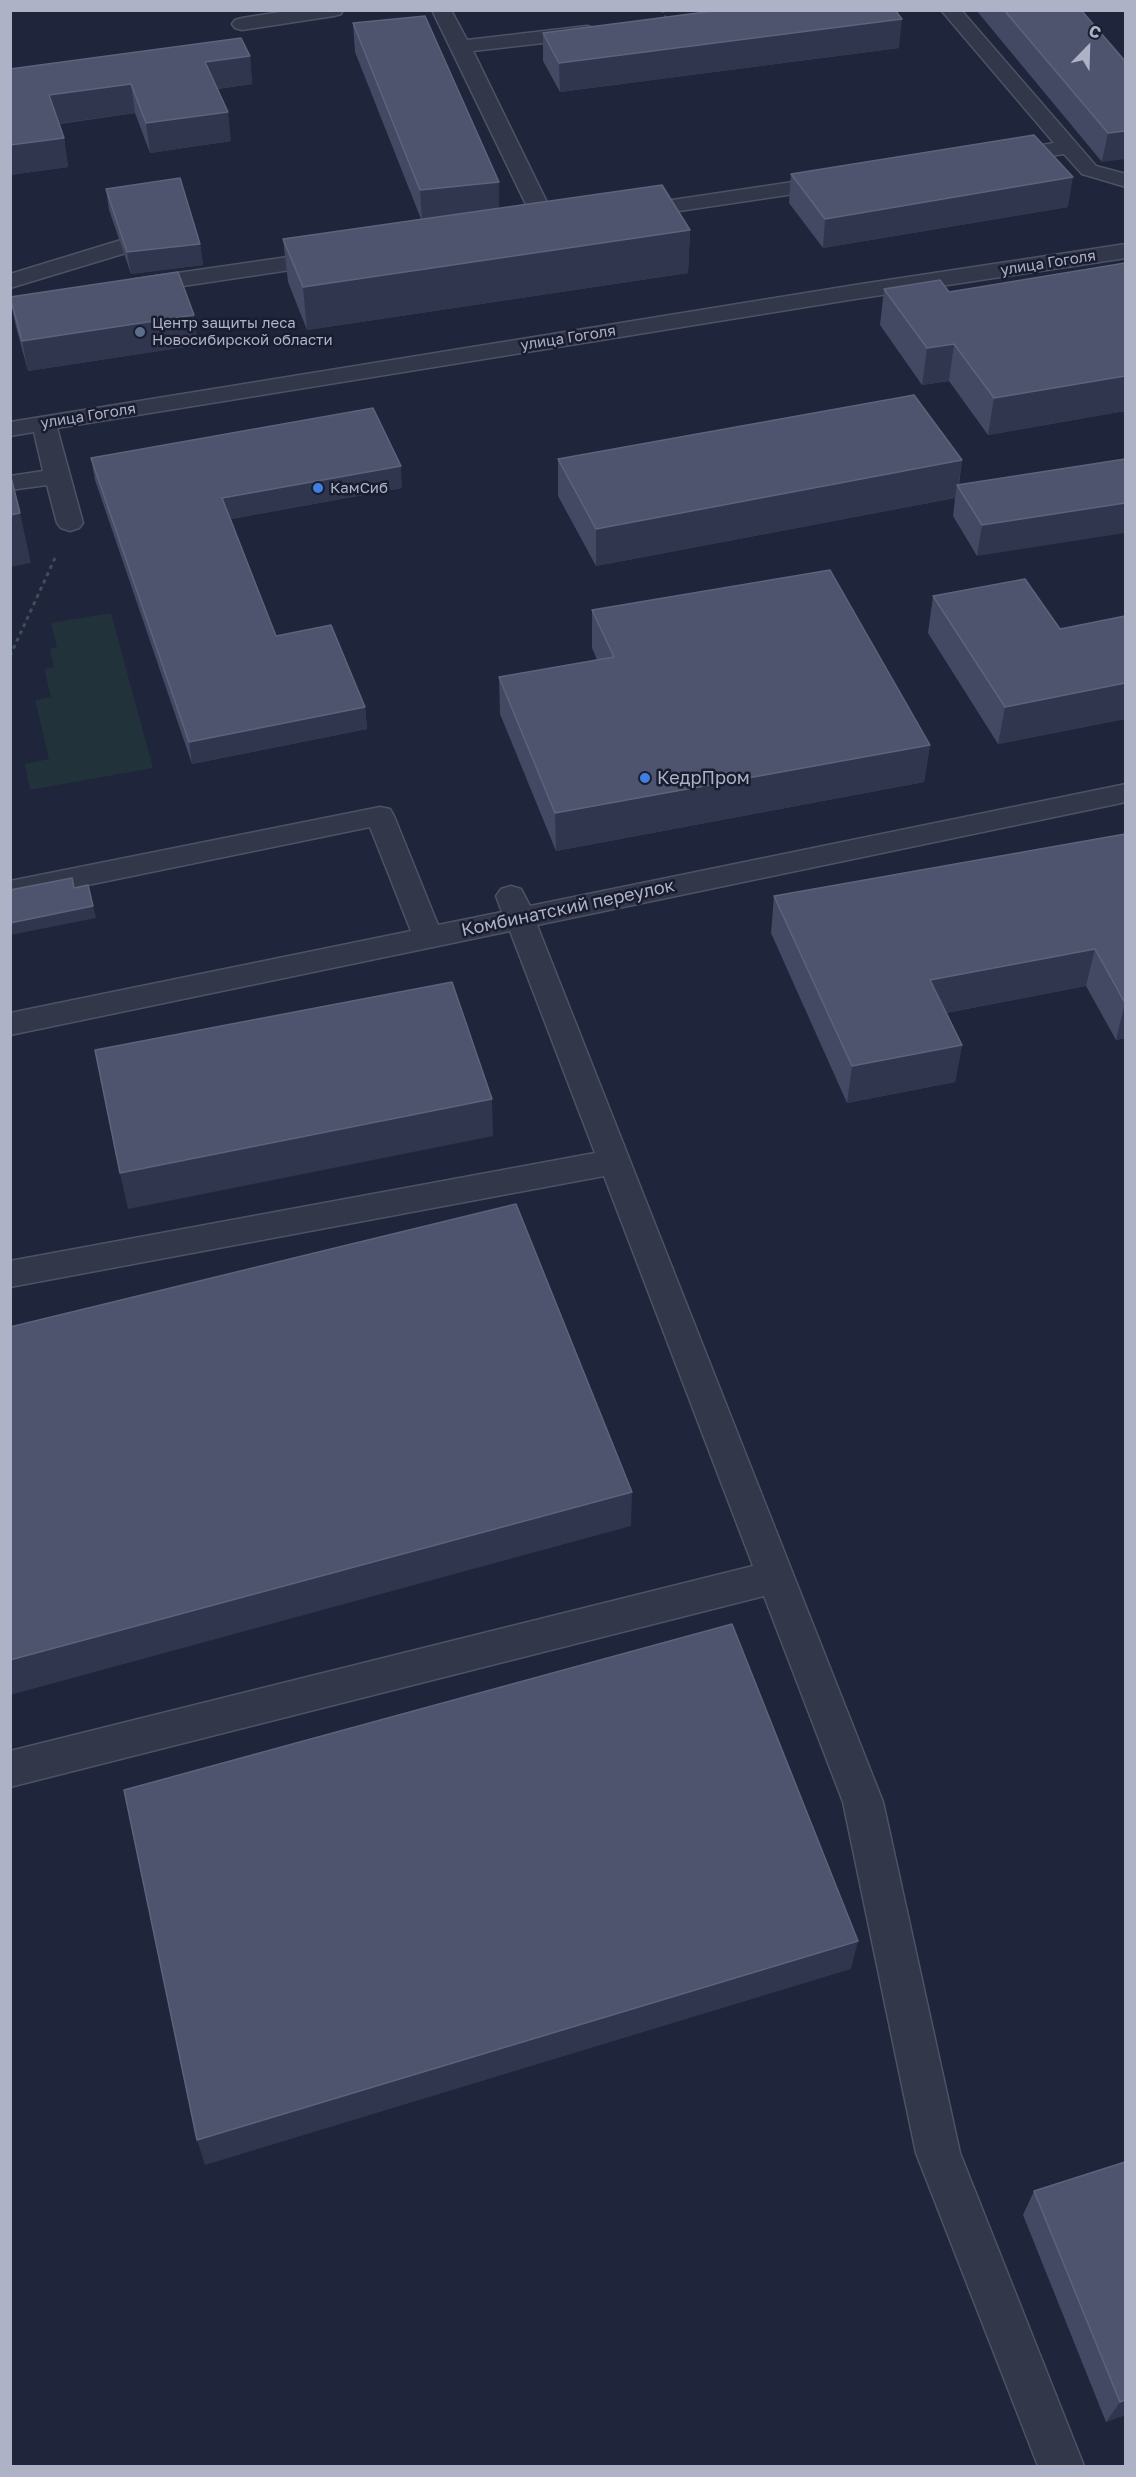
<!DOCTYPE html>
<meta charset="utf-8">
<style>
body{margin:0}
#map{position:relative;width:1136px;height:2477px;overflow:hidden;background:#1f253a;font-family:"Golos Text",sans-serif}
canvas{display:block}
.frame{position:absolute;inset:0;border:12px solid #adb2c7;pointer-events:none}
.north{position:absolute;left:1058px;top:18px;width:60px;height:60px;-webkit-text-stroke:4px #191d2f;paint-order:stroke;rotate:23deg;font-size:16px;font-weight:700;line-height:24px;text-align:center;color:#adb2c7}
.north::after{content:'';display:block;margin:auto;width:21px;height:27px;background:#adb2c7;clip-path:polygon(50% 0,100% 100%,50% 72%,0 100%)}
</style>
<div id="map">
<canvas width="1136" height="2477"></canvas>
<div class="frame"></div>
<div class="north">С</div>
</div>
<script>
const context = document.querySelector('canvas').getContext('2d');
context.lineJoin = 'round';
function fillPath(path, color) {
  context.fillStyle = color;
  context.fill(path, 'evenodd');
}
function toPath(rows) {
  const path = new Path2D();
  for (const r of rows) {
    path.moveTo(r[0], r[1]);
    for (let i = 2; i < r.length; i += 2) path.lineTo(r[i], r[i + 1]);
  }
  return path;
}
function strokePath(path, color, width, dash) {
  context.strokeStyle = color;
  context.lineWidth = width;
  context.lineCap = dash ? 'butt' : 'round';
  context.setLineDash(dash || []);
  context.stroke(path);
}
function drawText(font, color, halo, rows, align = 'center') {
  context.font = font + ' "Golos Text",sans-serif';
  context.lineWidth = 5;
  context.setLineDash([]);
  context.textBaseline = 'middle';
  context.strokeStyle = halo;
  context.fillStyle = color;
  for (const [text, x, y, turn = 0] of rows) {
    context.save();
    context.translate(x, y);
    context.rotate((+turn || 0) * Math.PI / 180);
    context.textAlign = isNaN(turn) ? turn : align;
    if (halo) context.strokeText(text, 0, 0);
    context.fillText(text, 0, 0);
    context.restore();
  }
}
fillPath(toPath([
 [111,613,153,768,30,790,25,764,49,759,35,700,51,697,44,669,54,667,50,649,57,647,51,623]
]), '#21323b');
const minor = toPath([
 [293,10,343,10,341,14,334,16,242,30,235,28,232,24,235,20,242,18,293,10],
 [432,10,451,10,467,40,587,26,594,28,597,32,594,36,587,38,473,51,558,225,555,230,547,232,539,230,536,225,432,10],
 [941,10,961,10,1096,166,1126,174,1126,187,1082,174,1064,154,1003,163,996,161,993,157,996,153,1054,143,941,10],
 [833,176,841,177,844,182,841,187,632,218,624,217,621,212,624,207,632,206,833,176],
 [121,240,129,242,132,247,129,252,10,288,10,274,121,240],
 [1126,244,1126,258,855,299,57,428,83,523,79,528,70,531,61,528,57,523,47,485,10,490,10,476,43,471,34,432,10,436,10,422,855,285,1126,244],
 [329,251,337,253,340,258,337,263,136,293,128,291,125,286,128,281,136,279,329,251],
 [1126,784,1126,802,537,925,883,1802,960,2153,1084,2466,1038,2466,916,2153,843,1802,764,1596,10,1787,10,1751,753,1566,604,1176,10,1287,10,1261,595,1153,510,931,10,1035,10,1013,411,931,370,827,10,901,10,881,380,807,390,809,394,816,438,925,502,912,496,896,501,889,511,886,521,889,530,906,1126,784]
]);
strokePath(minor, '#4d5265', 3);
strokePath(toPath([
 [662,10,667,20]
]), '#3c4e56', 2, [3, 3]);
strokePath(toPath([
 [10,656,55,558]
]), '#3c4e56', 3, [4, 4]);
fillPath(minor, '#33374a');
fillPath(toPath([
 [976,10,1081,10,1125,61,1102,162],
 [353,23,499,208,690,230,688,273,307,330,288,282,283,239,421,219,355,52],
 [543,33,899,48,560,92,543,61],
 [250,56,252,84,218,89,231,141,150,153,135,113,59,124,64,138,68,167,10,175,10,69],
 [791,174,1068,207,823,248,789,203],
 [106,189,200,244,203,265,131,274,109,210],
 [1125,263,1125,411,988,435,949,381,922,385,880,325,884,289,949,292],
 [10,298,198,345,28,371,16,327],
 [91,458,402,488,231,519,276,636,365,707,367,729,192,764,95,480],
 [558,459,962,460,959,485,1125,459,977,556,953,516,955,498,596,566,558,496],
 [933,596,1060,629,1125,616,1125,719,998,744,928,633],
 [592,610,930,745,924,782,556,851,500,714,499,677,597,660,592,648],
 [1125,834,1125,1038,1116,1040,1086,986,946,1013,962,1045,955,1082,847,1103,771,933,774,896],
 [1125,2162,1125,2415,1106,2422,1023,2215,1034,2191]
]), '#434963');
fillPath(toPath([
 [902,19,899,48,560,92,559,63],
 [250,56,252,84,209,90,205,62],
 [131,84,135,113,54,124,49,95],
 [228,112,231,141,150,153,146,123],
 [1125,131,1125,159,1102,162,1108,133],
 [64,138,68,167,10,175,10,145],
 [1073,177,1068,207,823,248,825,219],
 [499,182,499,211,422,220,420,190],
 [690,230,688,273,307,330,303,287],
 [200,244,203,265,131,274,127,252],
 [194,315,198,345,28,371,22,341],
 [954,344,949,381,922,385,927,348],
 [1125,376,1125,411,988,435,994,398],
 [962,460,958,487,957,485,955,498,596,566,596,529],
 [401,466,402,488,225,520,222,498],
 [1125,503,1125,533,977,556,982,525],
 [20,513,31,563,10,567,10,515],
 [1125,683,1125,719,998,744,1005,707],
 [365,707,367,729,192,764,189,742],
 [930,745,924,782,556,851,555,813],
 [93,906,96,918,10,935,10,923],
 [1095,949,1086,986,924,1017,930,980],
 [1125,1003,1125,1038,1116,1040],
 [962,1045,955,1082,847,1103,852,1066],
 [492,1099,493,1136,128,1209,120,1173],
 [632,1492,631,1526,10,1695,10,1660],
 [858,1941,851,1969,205,2165,197,2140],
 [1125,2400,1125,2415,1106,2422,1120,2402]
]), '#30364e');
const building = toPath([
 [721,10,895,10,902,19,559,63,543,33,721,10],
 [1004,10,1081,10,1125,61,1125,131,1108,133,1004,10],
 [425,16,499,182,420,190,353,23,425,16],
 [241,38,250,56,205,62,228,112,146,123,131,84,49,95,64,138,10,145,10,69,241,38],
 [1034,135,1073,177,825,219,791,174,1034,135],
 [180,178,200,244,127,252,106,189,180,178],
 [662,185,690,230,303,287,283,239,662,185],
 [1125,263,1125,376,994,398,954,344,927,348,884,289,940,280,949,292,1125,263],
 [178,272,194,315,22,341,10,297,178,272],
 [914,395,962,460,596,529,558,459,914,395],
 [373,408,401,466,222,498,276,636,331,625,365,707,189,742,91,458,373,408],
 [1125,459,1125,503,982,525,957,485,1125,459],
 [10,473,20,513,10,515,10,473],
 [830,570,930,745,555,813,499,677,614,657,592,610,830,570],
 [1025,579,1060,629,1125,616,1125,683,1005,707,933,596,1025,579],
 [1125,834,1125,1003,1095,949,930,980,962,1045,852,1066,774,896,1125,834],
 [72,878,74,888,88,885,93,906,10,923,10,890,72,878],
 [452,982,492,1099,120,1173,95,1050,452,982],
 [516,1204,632,1492,10,1660,10,1327,516,1204],
 [732,1624,858,1941,197,2140,124,1790,732,1624],
 [1125,2162,1125,2400,1120,2402,1034,2191,1125,2162]
]);
fillPath(building, '#4e546d');
strokePath(building, '#5d637b', 1.5);
for (const [x, y, r, color] of [
 [140,332,6,"#5c6f8a"],
 [318,488,6,"#3f7fe0"],
 [645,778,6,"#3f7fe0"]
]) {
  const dot = new Path2D();
  dot.arc(x, y, r, 0, 2 * Math.PI);
  context.fillStyle = color;
  context.fill(dot);
  strokePath(dot, '#191d2f', 2);
}
drawText('15px', '#adb2c7', '#191d2f', [
 ["улица Гоголя",1048,263,-9],
 ["улица Гоголя",568,338,-9],
 ["улица Гоголя",88,416,-9]
]);
drawText('15px', '#adb2c7', '#191d2f', [
 ["Центр защиты леса",152,323],
 ["Новосибирской области",152,340],
 ["КамСиб",330,488]
], 'left');
drawText('18px', '#adb2c7', '#191d2f', [
 ["КедрПром",657,778]
], 'left');
drawText('18px', '#adb2c7', '#191d2f', [
 ["Комбинатский переулок",568,908,-12]
]);
</script>
